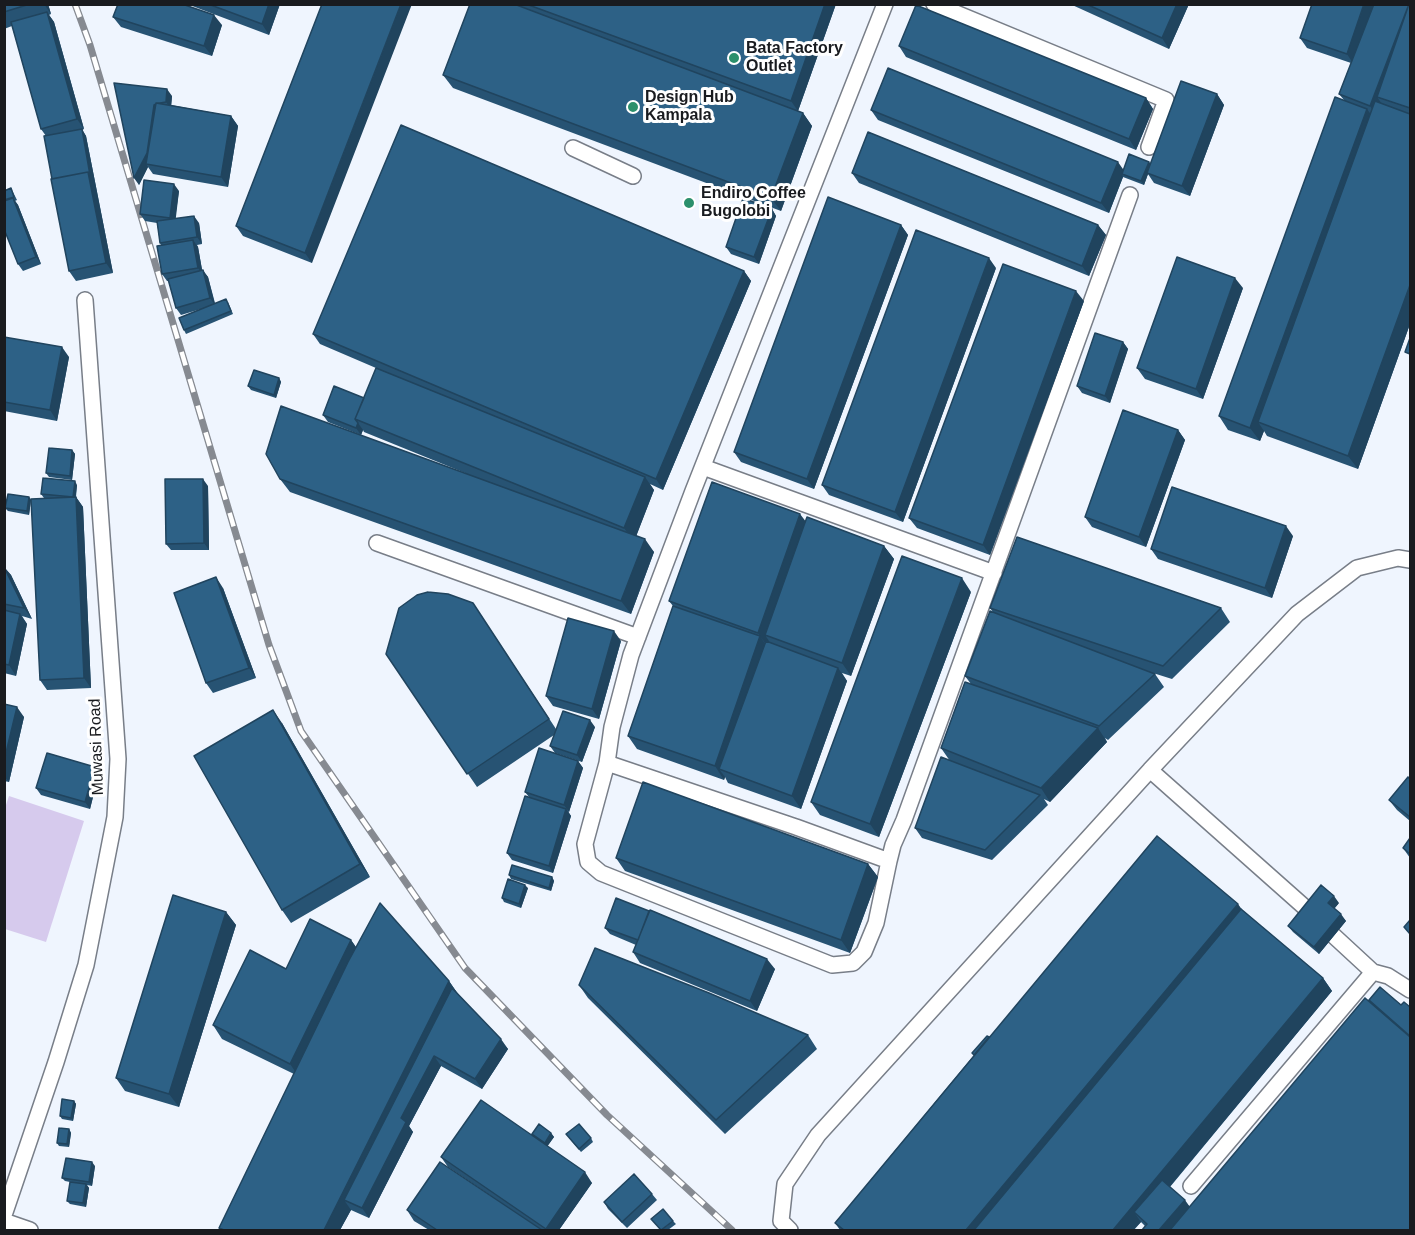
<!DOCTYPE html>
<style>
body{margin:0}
#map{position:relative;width:1415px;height:1235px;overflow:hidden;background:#eff5fe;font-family:Arial,sans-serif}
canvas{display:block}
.frame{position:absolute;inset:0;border:6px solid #191b1f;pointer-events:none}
</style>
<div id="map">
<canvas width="1415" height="1235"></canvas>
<div class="frame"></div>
</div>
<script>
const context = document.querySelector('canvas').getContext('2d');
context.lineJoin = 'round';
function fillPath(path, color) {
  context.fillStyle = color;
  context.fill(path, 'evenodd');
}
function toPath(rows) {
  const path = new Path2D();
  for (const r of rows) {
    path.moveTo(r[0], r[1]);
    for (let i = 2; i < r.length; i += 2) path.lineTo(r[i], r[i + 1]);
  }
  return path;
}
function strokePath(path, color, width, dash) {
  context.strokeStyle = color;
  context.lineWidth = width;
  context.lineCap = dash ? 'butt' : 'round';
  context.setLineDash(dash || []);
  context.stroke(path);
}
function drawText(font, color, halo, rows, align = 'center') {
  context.font = font + ' Arial,sans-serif';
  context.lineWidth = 6;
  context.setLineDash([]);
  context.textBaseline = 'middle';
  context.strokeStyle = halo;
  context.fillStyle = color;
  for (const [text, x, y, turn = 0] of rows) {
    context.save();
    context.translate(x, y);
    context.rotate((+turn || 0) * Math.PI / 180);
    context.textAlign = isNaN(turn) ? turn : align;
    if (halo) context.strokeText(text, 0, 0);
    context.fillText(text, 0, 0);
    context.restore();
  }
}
fillPath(toPath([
 [9,796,84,821,46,942,5,929,4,811]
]), '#d6caed');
const service = toPath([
 [885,4,693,491,631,655,612,727,607,763,796,827,889,861,893,845,904,820,1130,195],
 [934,4,1166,100,1149,147],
 [573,148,633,176],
 [703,467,994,573],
 [377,543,638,637],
 [607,763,585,844,588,862,601,873,832,965,853,963,864,952,876,923,889,861],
 [1150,770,1297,614,1357,568,1398,558,1410,560],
 [1334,936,1373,972,1388,976,1410,990],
 [1191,1186,1373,972],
 [4,1215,56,1062,86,965,115,817,118,759,85,300],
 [4,1221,30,1230],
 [790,1230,781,1221,785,1184,818,1135,1150,770,1310,912]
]);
strokePath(service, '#787e88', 18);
strokePath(service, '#fff', 15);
const rail = toPath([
 [75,4,90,45,269,645,301,731,465,968,607,1115,732,1230]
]);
strokePath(rail, '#868a91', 7);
strokePath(rail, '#fff', 4.5, [14]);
fillPath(toPath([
 [4,4,48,4,51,14,49,15,54,22,84,129,82,130,86,136,113,273,76,281,69,271,46,136,41,129,12,26,4,29],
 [187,4,280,4,269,35],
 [322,4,312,263,243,236,236,226],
 [470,4,836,4,798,111,803,113,812,126,781,211,453,88,443,75],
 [1070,4,1189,4,1169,49],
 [1410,4,1410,324,1358,469,1267,436,1264,431,1260,441,1228,430,1219,416,1344,100,1339,94,1351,63,1307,48,1300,38],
 [113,17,222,25,212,56,121,27],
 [899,46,1146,98,1153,109,1136,150,906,57],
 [114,83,172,96,171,105,231,116,238,126,228,187,153,174,148,167,139,185],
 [1217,94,1224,105,1190,196,1154,183,1148,174,1144,185,1123,177,1109,213,878,120,871,110,1123,169,1149,162,1150,164],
 [852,173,1098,225,1106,235,1089,276,859,183],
 [11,188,17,200,15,201,18,205,41,264,23,271,18,264],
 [179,191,175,219,199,223,202,244,197,245,198,247,202,270,208,277,215,303,228,302,233,314,186,334,184,330,201,309,181,315,176,308,169,281,167,281,162,274,161,245,160,243,157,223,145,221,140,214],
 [772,209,776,216,759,264,731,254,726,247],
 [901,225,908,235,814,489,741,462,734,452],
 [996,268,903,522,829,495,822,485],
 [744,271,751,281,663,490,650,484,654,490,636,536,654,552,631,614,290,492,280,479,465,473,364,432,363,430,361,435,328,422,323,415,364,398,376,368,320,344,313,334],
 [1243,288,1203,399,1145,379,1137,368],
 [1084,301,990,555,917,528,909,518],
 [4,337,69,357,57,421,4,411],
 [1123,342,1128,349,1110,403,1082,393,1077,386],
 [279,378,281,382,276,398,251,390,248,386],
 [1178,430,1185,440,1146,547,1092,527,1085,517],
 [72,450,75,454,72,480,49,477,46,473],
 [77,485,76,497,83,507,91,688,47,690,40,680,48,498,44,498,41,494],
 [208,486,209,550,171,550,166,544],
 [29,497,31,500,29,515,8,511,5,508],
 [806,522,884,546,894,559,851,676,842,673,847,681,801,809,728,783,725,777,724,780,637,749,628,736,673,606,669,601],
 [1293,536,1272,598,1158,559,1151,549],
 [4,567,11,575,32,619,22,616,27,624,16,676,4,673],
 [223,588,256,678,213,693,206,683],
 [971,592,879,837,820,815,811,802],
 [473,603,556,729,595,727,582,762,555,753,550,746,554,735,477,787,386,654],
 [990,608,1221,608,1230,622,1172,679,1153,673,1155,674,1164,687,1108,740,1105,738,1107,742,1050,802,1044,799,1048,805,992,860,922,838,915,828,950,761,941,748,971,684,965,676,993,612],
 [621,641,599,719,553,706,546,696],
 [4,704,24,717,9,782,4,781],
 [282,723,370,877,291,923,282,910],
 [578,761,583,768,569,812,568,811,571,816,553,873,512,860,507,853,529,797,525,792],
 [95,767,99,773,90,809,41,795,36,788],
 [1410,779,1410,821,1397,810,1389,800],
 [1410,838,1410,858,1403,848],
 [616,858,868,864,878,877,850,953,625,871],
 [509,875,552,877,554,881,551,891,511,879],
 [528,888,521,908,504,902,502,898],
 [1339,903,1334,909,1346,921,1319,954,1293,932,1288,926],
 [1242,910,1323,978,1332,991,1170,1187,1190,1207,1371,1003,1369,1000,1401,1005,1410,1230,1145,1226,1141,1222,1134,1230,840,1230,835,1223,974,1055,972,1053,989,1037],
 [226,912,236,925,179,1107,125,1091,116,1078],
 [650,912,775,969,757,1011,640,963,633,952,636,945,610,934,605,928],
 [351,940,356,947,449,981,458,994,508,1049,482,1089,441,1066,409,1126,413,1132,369,1218,351,1210,340,1230,221,1230,219,1228,294,1074,222,1039,213,1025,286,969],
 [579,985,808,1035,817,1049,725,1134,588,998],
 [74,1101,76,1104,73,1121,62,1119,60,1116],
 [69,1129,71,1133,69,1147,59,1146,57,1143],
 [551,1133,554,1137,547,1146,592,1183,559,1230,429,1230,414,1221,407,1210,491,1196,448,1167,441,1157,533,1137,532,1134],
 [569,1138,591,1138,593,1142,581,1152],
 [95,1166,92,1186,87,1185,89,1188,86,1207,70,1204,67,1201,70,1182,65,1181,62,1178],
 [652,1194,657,1200,627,1228,608,1209,604,1202],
 [673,1221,676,1224,668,1230,661,1230]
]), '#275373');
fillPath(toPath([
 [44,4,48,4,51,14],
 [269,4,280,4,269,35,262,24],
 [401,4,412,4,312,263,305,253],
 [825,4,836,4,798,111,791,101],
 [1177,4,1189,4,1169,49,1162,38],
 [1364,4,1375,4,1354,65,1347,54],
 [1409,4,1377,97,1382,104,1377,116,1370,106],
 [47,12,54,22,84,129,77,119],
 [214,15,222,25,212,56,204,46],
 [167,89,172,96,171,109,166,102],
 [1217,94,1224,105,1190,196,1182,186],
 [1146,98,1153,109,1136,150,1129,139],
 [154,105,159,112,146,164,148,167,139,185,134,178],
 [1367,109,1376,122,1258,422,1264,431,1260,441,1250,428],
 [803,113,812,126,781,211,771,198],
 [231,116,238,126,228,187,221,177],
 [82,129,86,136,113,273,106,263,88,172],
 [1118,162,1125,172,1122,174,1123,177,1109,213,1101,203],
 [1149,162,1151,165,1147,173,1148,174,1144,185,1141,181],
 [174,184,179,191,175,225,170,218],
 [13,198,18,205,41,264,36,257],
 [772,209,776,216,759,264,754,257],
 [194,216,199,223,202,244,197,237],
 [901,225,908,235,814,489,807,479],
 [1098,225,1106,235,1089,276,1082,266],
 [193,240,198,247,203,275,198,268],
 [989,258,996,268,903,522,895,512],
 [203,270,208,277,215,305,210,298],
 [744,271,751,281,663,490,656,479],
 [1235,278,1243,288,1203,399,1196,389],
 [1410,285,1410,324,1358,469,1348,456],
 [1076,291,1084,301,990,555,983,545],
 [1123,342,1128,349,1110,403,1105,396],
 [62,347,69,357,57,421,50,410],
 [279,378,281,382,276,398,274,395],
 [358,423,363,430,361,435,356,428],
 [1178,430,1185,440,1146,547,1139,537],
 [72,450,75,454,72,480,70,476],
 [645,477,654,490,634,542,624,528],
 [203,479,208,486,209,550,204,543],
 [75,481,77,485,75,501,73,497],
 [29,497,31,500,29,515,27,511],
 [76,497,83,507,91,688,84,678],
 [800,514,810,527,765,635,769,641,767,646,758,633],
 [1286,526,1293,536,1272,598,1265,588],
 [645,539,654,552,631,614,621,601],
 [884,546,894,559,851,676,842,663],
 [4,567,11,575,32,619,24,608],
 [216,577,223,588,256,678,249,668],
 [962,578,971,592,879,837,870,824],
 [20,614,27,624,16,676,9,665],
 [614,631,621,641,599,719,592,709],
 [760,636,769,650,719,769,725,777,724,780,715,766],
 [838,668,847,681,801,809,792,796],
 [17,707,24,717,9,782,4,776,4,761],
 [273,710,282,723,370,877,360,864],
 [590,720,595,727,582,762,577,755],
 [1098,728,1107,742,1050,802,1041,788],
 [578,761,583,768,569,812,564,805],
 [95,767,99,773,90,809,85,802],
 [566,809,571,816,553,873,549,866],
 [868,864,878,877,850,953,841,940],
 [552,877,554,881,551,891,549,888],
 [525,885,528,888,521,908,519,904],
 [1334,896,1339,903,1333,910,1328,903],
 [1238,904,1248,918,987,1230,966,1230],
 [226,912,236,925,179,1107,169,1094],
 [1341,914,1346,921,1319,954,1314,947],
 [351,940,360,953,299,1077,290,1064],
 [767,959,775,969,757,1011,750,1001],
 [1323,978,1332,991,1142,1220,1134,1212,1141,1222,1133,1230,1113,1230],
 [449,981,458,994,344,1200,351,1210,340,1230,324,1230],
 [501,1039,508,1049,482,1089,475,1079],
 [434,1056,441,1066,409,1126,413,1132,369,1218,362,1208,401,1118],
 [74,1101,76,1104,73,1121,71,1118],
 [69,1129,71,1133,69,1147,67,1144],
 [551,1133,554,1137,547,1147,545,1143],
 [92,1162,95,1166,92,1186,89,1182],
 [585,1172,592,1183,559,1230,547,1230,546,1229],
 [86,1184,89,1188,86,1207,83,1203],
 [1185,1200,1192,1210,1175,1230,1159,1230]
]), '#20445e');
const building = toPath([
 [4,4,30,4,4,12,4,4],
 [118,4,182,4,214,15,204,46,113,17,118,4],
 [208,4,269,4,262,24,208,4],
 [322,4,401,4,305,253,236,226,322,4],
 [470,4,514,4,803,113,771,198,443,75,470,4],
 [526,4,825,4,791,101,526,4],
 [1086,4,1177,4,1162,38,1086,4],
 [1312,4,1364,4,1347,54,1300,38,1312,4],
 [1374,4,1409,4,1370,106,1339,94,1374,4],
 [1409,4,1410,4,1410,108,1377,97,1409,4],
 [916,5,1146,98,1129,139,899,46,916,5],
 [47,12,77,119,41,129,11,22,47,12],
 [888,68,1118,162,1101,203,871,110,888,68],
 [1181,81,1217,94,1182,186,1147,173,1181,81],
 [114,83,167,89,166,102,160,103,156,103,156,104,154,105,147,153,134,178,114,83],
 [1335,97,1367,109,1250,428,1219,416,1335,97],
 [1375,101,1410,114,1410,285,1348,456,1258,422,1375,101],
 [156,103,231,116,221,177,146,164,156,103],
 [401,125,744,271,656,479,313,334,401,125],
 [82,129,90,175,88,172,52,179,44,136,82,129],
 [868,132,1098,225,1082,266,852,173,868,132],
 [1129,154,1149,162,1141,181,1122,174,1129,154],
 [88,172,106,263,69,271,51,179,88,172],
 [144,180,174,184,170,218,140,214,144,180],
 [11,188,14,197,4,200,4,191,11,188],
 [828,197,901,225,807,479,734,452,828,197],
 [13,198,36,257,18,264,4,229,4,201,13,198],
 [743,198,772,209,754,257,726,247,743,198],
 [194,216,197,237,160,243,157,221,194,216],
 [916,230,989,258,895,512,822,485,916,230],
 [193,240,198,268,162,274,157,246,193,240],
 [1177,257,1235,278,1196,389,1137,368,1177,257],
 [1003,264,1076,291,983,545,909,518,1003,264],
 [203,270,210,298,176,308,168,279,203,270],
 [226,299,231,311,184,330,179,318,226,299],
 [1095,333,1123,342,1105,396,1077,386,1095,333],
 [4,337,62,347,50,410,4,402,4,337],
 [1410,338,1410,354,1405,352,1410,338],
 [376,368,645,477,624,528,355,419,376,368],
 [254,370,279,378,274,395,248,386,254,370],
 [334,386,364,398,355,419,358,423,356,428,323,415,334,386],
 [281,406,645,539,621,601,280,479,266,454,281,406],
 [1123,410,1178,430,1139,537,1085,517,1123,410],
 [49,448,72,450,70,476,46,473,49,448],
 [43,478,75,481,73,497,41,494,43,478],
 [165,479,203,479,204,543,166,544,165,479],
 [712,482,800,514,758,633,669,601,712,482],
 [1172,487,1286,526,1265,588,1151,549,1172,487],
 [8,494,29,497,27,511,5,508,8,494],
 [76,497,84,678,40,680,31,499,76,497],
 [807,517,884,546,842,663,765,635,807,517],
 [1017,537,1221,608,1163,666,990,608,1017,537],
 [902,556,962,578,870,824,811,802,902,556],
 [4,567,24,608,4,604,4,567],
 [216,577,249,668,206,683,174,593,216,577],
 [428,592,448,594,473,603,549,719,467,774,386,654,399,608,417,595,428,592],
 [673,606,760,636,715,766,628,736,673,606],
 [4,610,20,614,9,665,4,664,4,610],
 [990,611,1155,674,1099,726,965,676,990,611],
 [568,618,614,631,592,709,546,696,568,618],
 [766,641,838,668,792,796,719,769,766,641],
 [965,682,1098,728,1041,788,941,748,965,682],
 [4,704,17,707,4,761,4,704],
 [273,710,360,864,282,910,194,756,273,710],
 [563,711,590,720,577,755,550,746,563,711],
 [539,748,578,761,564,805,525,792,539,748],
 [47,753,95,767,85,802,36,788,47,753],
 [941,757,1040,795,985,850,915,828,941,757],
 [1408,777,1410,779,1410,817,1389,800,1408,777],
 [643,782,868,864,841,940,616,858,643,782],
 [525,796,566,809,549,866,507,853,525,796],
 [1157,836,1238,904,966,1230,844,1230,835,1223,1157,836],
 [1410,838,1410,854,1403,848,1410,838],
 [512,865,552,877,549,888,509,875,512,865],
 [508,879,525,885,519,904,502,898,508,879],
 [1321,885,1334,896,1328,903,1341,914,1314,947,1288,926,1321,885],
 [173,895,226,912,169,1094,116,1078,173,895],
 [616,898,649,911,638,940,605,928,616,898],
 [380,903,449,981,324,1230,224,1230,219,1228,348,962,380,903],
 [1241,909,1323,978,1113,1230,974,1230,1241,909],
 [650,910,767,959,750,1001,633,952,650,910],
 [310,919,351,940,290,1064,213,1025,250,950,286,969,310,919],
 [1410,920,1410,934,1404,927,1410,920],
 [595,948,709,993,808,1035,716,1120,579,985,595,948],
 [1380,987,1401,1005,1404,1002,1410,1007,1410,1036,1369,1000,1380,987],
 [452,988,501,1039,475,1079,434,1056,401,1118,406,1122,362,1208,344,1200,452,988],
 [1365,998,1410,1037,1410,1230,1170,1230,1365,998],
 [987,1036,989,1037,974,1055,972,1053,987,1036],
 [62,1099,74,1101,71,1118,60,1116,62,1099],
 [481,1100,585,1172,546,1229,441,1157,481,1100],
 [539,1124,551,1133,545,1143,532,1134,539,1124],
 [579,1124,591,1138,579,1149,566,1134,579,1124],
 [59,1128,69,1129,67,1144,57,1143,59,1128],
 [66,1158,92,1162,89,1182,62,1178,66,1158],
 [440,1162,542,1230,437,1230,407,1210,440,1162],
 [634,1174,652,1194,622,1222,604,1202,634,1174],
 [1162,1180,1185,1200,1159,1230,1142,1230,1147,1224,1134,1212,1162,1180],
 [70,1182,86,1184,83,1203,67,1201,70,1182],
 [663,1209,673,1221,661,1230,651,1219,663,1209]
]);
fillPath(building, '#2d6186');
strokePath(building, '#20445e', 1.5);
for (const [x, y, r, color] of [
 [734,58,6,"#2c906c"],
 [633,107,6,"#2c906c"],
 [689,203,6,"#2c906c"]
]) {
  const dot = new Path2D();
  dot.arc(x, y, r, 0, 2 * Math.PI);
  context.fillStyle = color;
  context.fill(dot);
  strokePath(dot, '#fff', 2);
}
drawText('bold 16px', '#191b1f', '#fff', [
 ["Bata Factory",746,49],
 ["Outlet",746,67],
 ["Design Hub",645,98],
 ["Kampala",645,116],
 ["Endiro Coffee",701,194],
 ["Bugolobi",701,212]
], 'left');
drawText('16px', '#191b1f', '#fff', [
 ["Muwasi Road",97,747,-92]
]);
</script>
